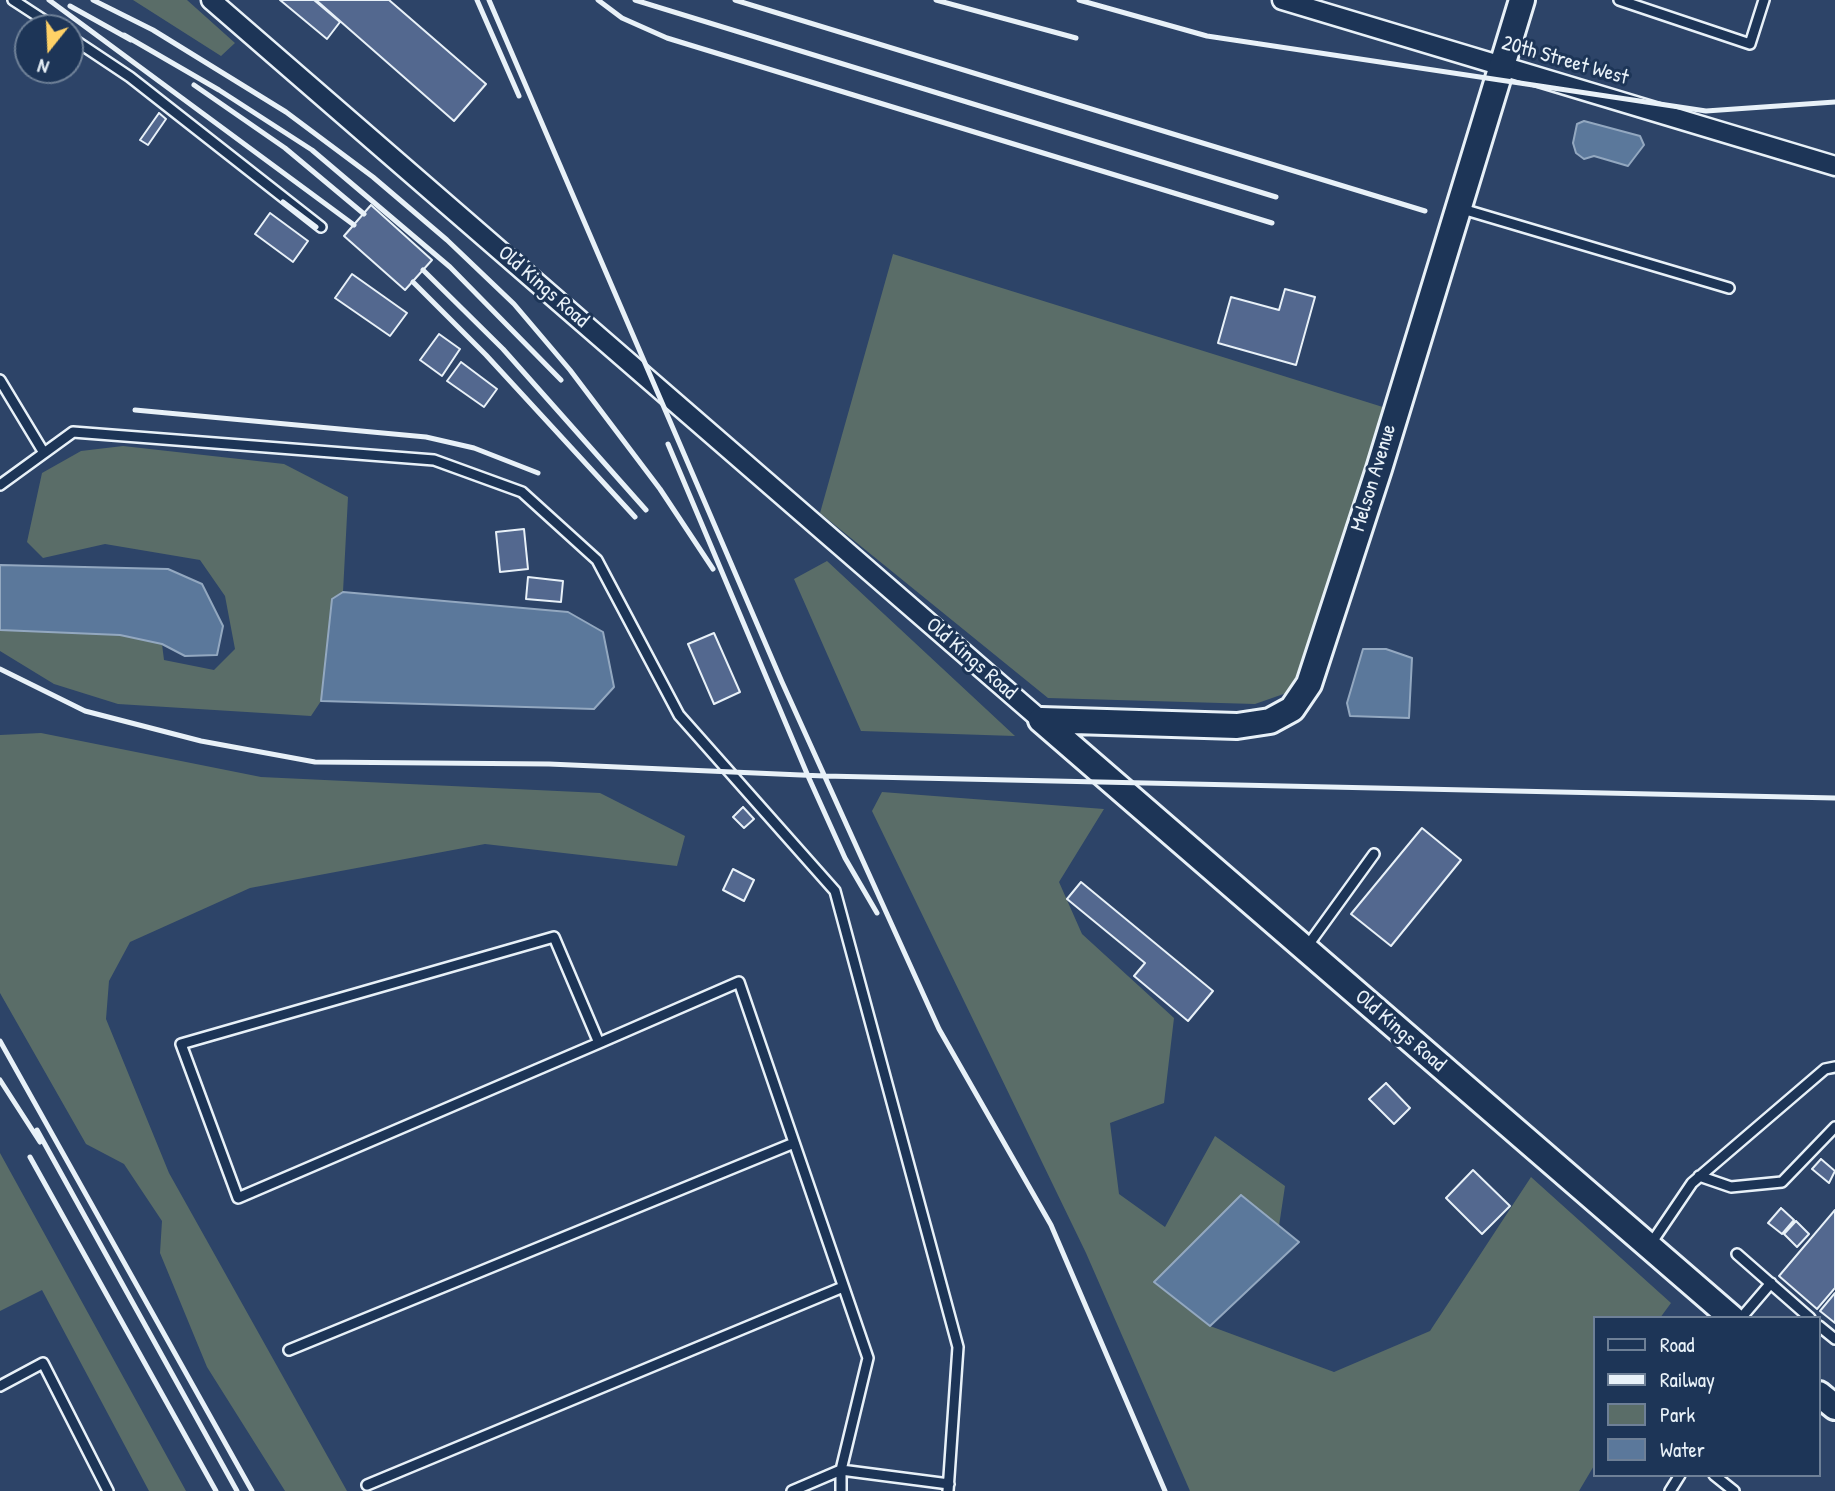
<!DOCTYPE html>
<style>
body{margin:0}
#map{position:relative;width:1835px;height:1491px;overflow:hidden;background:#2d4468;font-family:"Patrick Hand",sans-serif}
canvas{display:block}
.legend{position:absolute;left:1593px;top:1316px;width:228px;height:161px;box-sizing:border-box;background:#1d3557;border:2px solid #6e8097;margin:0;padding:9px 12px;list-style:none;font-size:21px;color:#e8f1f8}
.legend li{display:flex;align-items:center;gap:14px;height:35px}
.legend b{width:35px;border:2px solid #6e8097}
.north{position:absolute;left:14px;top:14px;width:70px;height:70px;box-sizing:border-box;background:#1d3557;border:2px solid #6e8097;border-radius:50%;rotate:198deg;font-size:19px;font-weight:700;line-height:28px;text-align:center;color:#e8f1f8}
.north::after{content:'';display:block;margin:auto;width:24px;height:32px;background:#ffd166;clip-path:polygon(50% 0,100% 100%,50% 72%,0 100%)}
</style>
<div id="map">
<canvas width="1835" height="1491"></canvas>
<ul class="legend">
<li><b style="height:9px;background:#1d3557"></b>Road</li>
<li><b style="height:9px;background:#e8f1f8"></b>Railway</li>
<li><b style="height:19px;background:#5a6d68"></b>Park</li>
<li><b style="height:19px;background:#5b789b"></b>Water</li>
</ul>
<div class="north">N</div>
</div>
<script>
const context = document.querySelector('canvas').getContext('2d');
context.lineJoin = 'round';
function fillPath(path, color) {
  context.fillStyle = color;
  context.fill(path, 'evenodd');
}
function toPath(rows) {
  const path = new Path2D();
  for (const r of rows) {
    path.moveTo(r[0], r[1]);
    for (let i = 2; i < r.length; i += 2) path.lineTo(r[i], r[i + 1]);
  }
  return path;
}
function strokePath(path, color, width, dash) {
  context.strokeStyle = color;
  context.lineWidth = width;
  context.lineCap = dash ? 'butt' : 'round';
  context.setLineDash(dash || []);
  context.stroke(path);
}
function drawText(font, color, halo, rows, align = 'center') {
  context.font = font + ' "Patrick Hand",sans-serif';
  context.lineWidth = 6;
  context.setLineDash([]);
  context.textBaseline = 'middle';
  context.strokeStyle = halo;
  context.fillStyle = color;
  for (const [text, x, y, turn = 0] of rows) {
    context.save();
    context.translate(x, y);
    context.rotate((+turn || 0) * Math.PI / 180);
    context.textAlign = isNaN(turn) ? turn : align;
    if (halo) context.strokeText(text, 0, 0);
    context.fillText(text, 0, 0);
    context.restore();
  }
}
fillPath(toPath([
 [133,0,187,0,235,43,221,56],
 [893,254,1386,408,1295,690,1255,704,1048,698,820,513],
 [123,446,284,464,348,497,343,592,332,599,321,701,311,716,118,704,54,684,0,651,0,630,120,635,162,644,164,660,214,670,235,649,225,596,200,560,105,544,43,558,27,542,42,473,81,451],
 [827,561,1015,736,861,731,794,579],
 [41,733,261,777,600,793,685,836,677,866,485,844,250,888,130,942,109,981,106,1019,169,1173,347,1491,285,1491,207,1367,160,1253,162,1221,124,1164,86,1144,0,993,0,735],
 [882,792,1104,809,1059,882,1082,934,1174,1018,1164,1103,1110,1123,1119,1194,1165,1227,1215,1136,1285,1186,1279,1226,1240,1195,1210,1326,1334,1372,1430,1331,1531,1177,1671,1303,1660,1318,1595,1318,1595,1464,1579,1491,1190,1491,1086,1253,872,811],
 [0,1153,186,1491,149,1491,42,1290,0,1311]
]), '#5a6d68');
const water = toPath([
 [1584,121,1640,136,1644,145,1628,166,1594,156,1584,159,1576,153,1573,143,1577,124,1584,121],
 [0,565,168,569,202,584,223,626,217,655,185,656,162,644,120,635,0,630,0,565],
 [343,592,568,612,603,632,614,687,594,709,321,701,332,599,343,592],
 [1363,649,1386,649,1412,658,1409,718,1350,716,1347,703,1363,649],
 [1241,1195,1299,1242,1210,1326,1154,1282,1241,1195]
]);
fillPath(water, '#5b789b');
strokePath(water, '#93a8c0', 2);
const building = toPath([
 [280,0,314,0,340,22,327,39,280,0],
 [316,0,389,0,486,84,454,121,316,0],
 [159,113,166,119,148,145,140,140,159,113],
 [371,205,432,260,405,290,344,236,371,205],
 [270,213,308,241,293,262,255,234,270,213],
 [352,274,407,313,390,336,335,298,352,274],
 [1285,289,1315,297,1296,365,1218,343,1231,297,1279,310,1285,289],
 [439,334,460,349,442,376,420,360,439,334],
 [461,362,497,389,484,407,447,381,461,362],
 [524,529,528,569,500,572,496,532,524,529],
 [528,577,563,581,561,602,526,599,528,577],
 [714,633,740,692,714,704,688,644,714,633],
 [743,807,754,819,744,828,733,817,743,807],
 [1422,828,1461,860,1391,946,1351,914,1422,828],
 [733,869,754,880,744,901,723,890,733,869],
 [1081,882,1213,991,1188,1021,1134,976,1145,963,1067,899,1081,882],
 [1386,1083,1410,1108,1394,1124,1369,1099,1386,1083],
 [1821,1159,1835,1171,1829,1183,1812,1169,1821,1159],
 [1473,1170,1510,1206,1482,1234,1446,1198,1473,1170],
 [1781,1208,1794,1220,1782,1234,1768,1223,1781,1208],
 [1835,1210,1835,1288,1817,1309,1779,1276,1835,1210],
 [1796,1221,1809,1234,1797,1247,1784,1234,1796,1221],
 [1835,1293,1835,1323,1820,1311,1835,1293]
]);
fillPath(building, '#53688f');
strokePath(building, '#e8f1f8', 2);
const lane = toPath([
 [13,0,56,28],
 [1619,0,1750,44,1764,0],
 [70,37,130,77,321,227],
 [1459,208,1729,288],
 [0,380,44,453],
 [0,485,73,432,434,460,522,492,597,560,679,715,835,891,958,1347,948,1491],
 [1306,948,1374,854],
 [599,1043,554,937,181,1044,238,1198,599,1043,739,982,868,1358,841,1470,841,1491],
 [1699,1176,1731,1187,1782,1182,1835,1127],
 [1650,1245,1692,1183,1825,1069,1835,1067],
 [1737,1254,1810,1318],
 [1741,1318,1771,1283],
 [1819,1326,1835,1339],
 [289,1350,794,1143],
 [0,1386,43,1363,108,1491],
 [1714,1475,1734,1491],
 [367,1485,843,1287],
 [792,1491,841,1470,949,1484],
 [1670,1491,1680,1475]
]);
const street = toPath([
 [211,0,1041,720],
 [1282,0,1835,166]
]);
const secondary = toPath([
 [1041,720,1237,726,1270,721,1292,709,1309,684,1379,469,1522,0],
 [1041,720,1732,1318],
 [1819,1394,1835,1407]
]);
strokePath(lane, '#e8f1f8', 14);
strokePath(street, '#e8f1f8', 23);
strokePath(secondary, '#e8f1f8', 30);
strokePath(lane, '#1d3557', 9);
strokePath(street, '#1d3557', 18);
strokePath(secondary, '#1d3557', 24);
strokePath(toPath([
 [49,0,354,225],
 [93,0,153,30,286,112,373,177,447,240,514,304,570,370,660,489,713,569],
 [477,0,519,96],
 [489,0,782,682,939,1029,1051,1225,1165,1491],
 [598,0,622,18,667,38,1272,223],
 [635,0,1276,197],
 [735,0,1425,211],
 [936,0,1076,38],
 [1079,0,1207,36,1706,111,1835,102],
 [70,6,131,40],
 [124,35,219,90,312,150,450,267,561,380],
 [194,85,285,148,364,214],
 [283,202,316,227],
 [423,270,503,349,646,510],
 [413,282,486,355,635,517],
 [135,410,426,437,474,448,538,473],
 [668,444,808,776,845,858,877,913],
 [0,669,85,711,201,741,315,762,549,764,824,776,1835,798],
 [0,1041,252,1491],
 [0,1080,40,1142],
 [37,1130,237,1491],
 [30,1157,216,1491]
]), '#e8f1f8', 5);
drawText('21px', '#e8f1f8', '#1d3557', [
 ["20th Street West",1565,61,16],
 ["Old Kings Road",543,287,41],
 ["Melson Avenue",1374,478,-73],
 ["Old Kings Road",971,659,41],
 ["Old Kings Road",1400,1031,41]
]);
</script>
